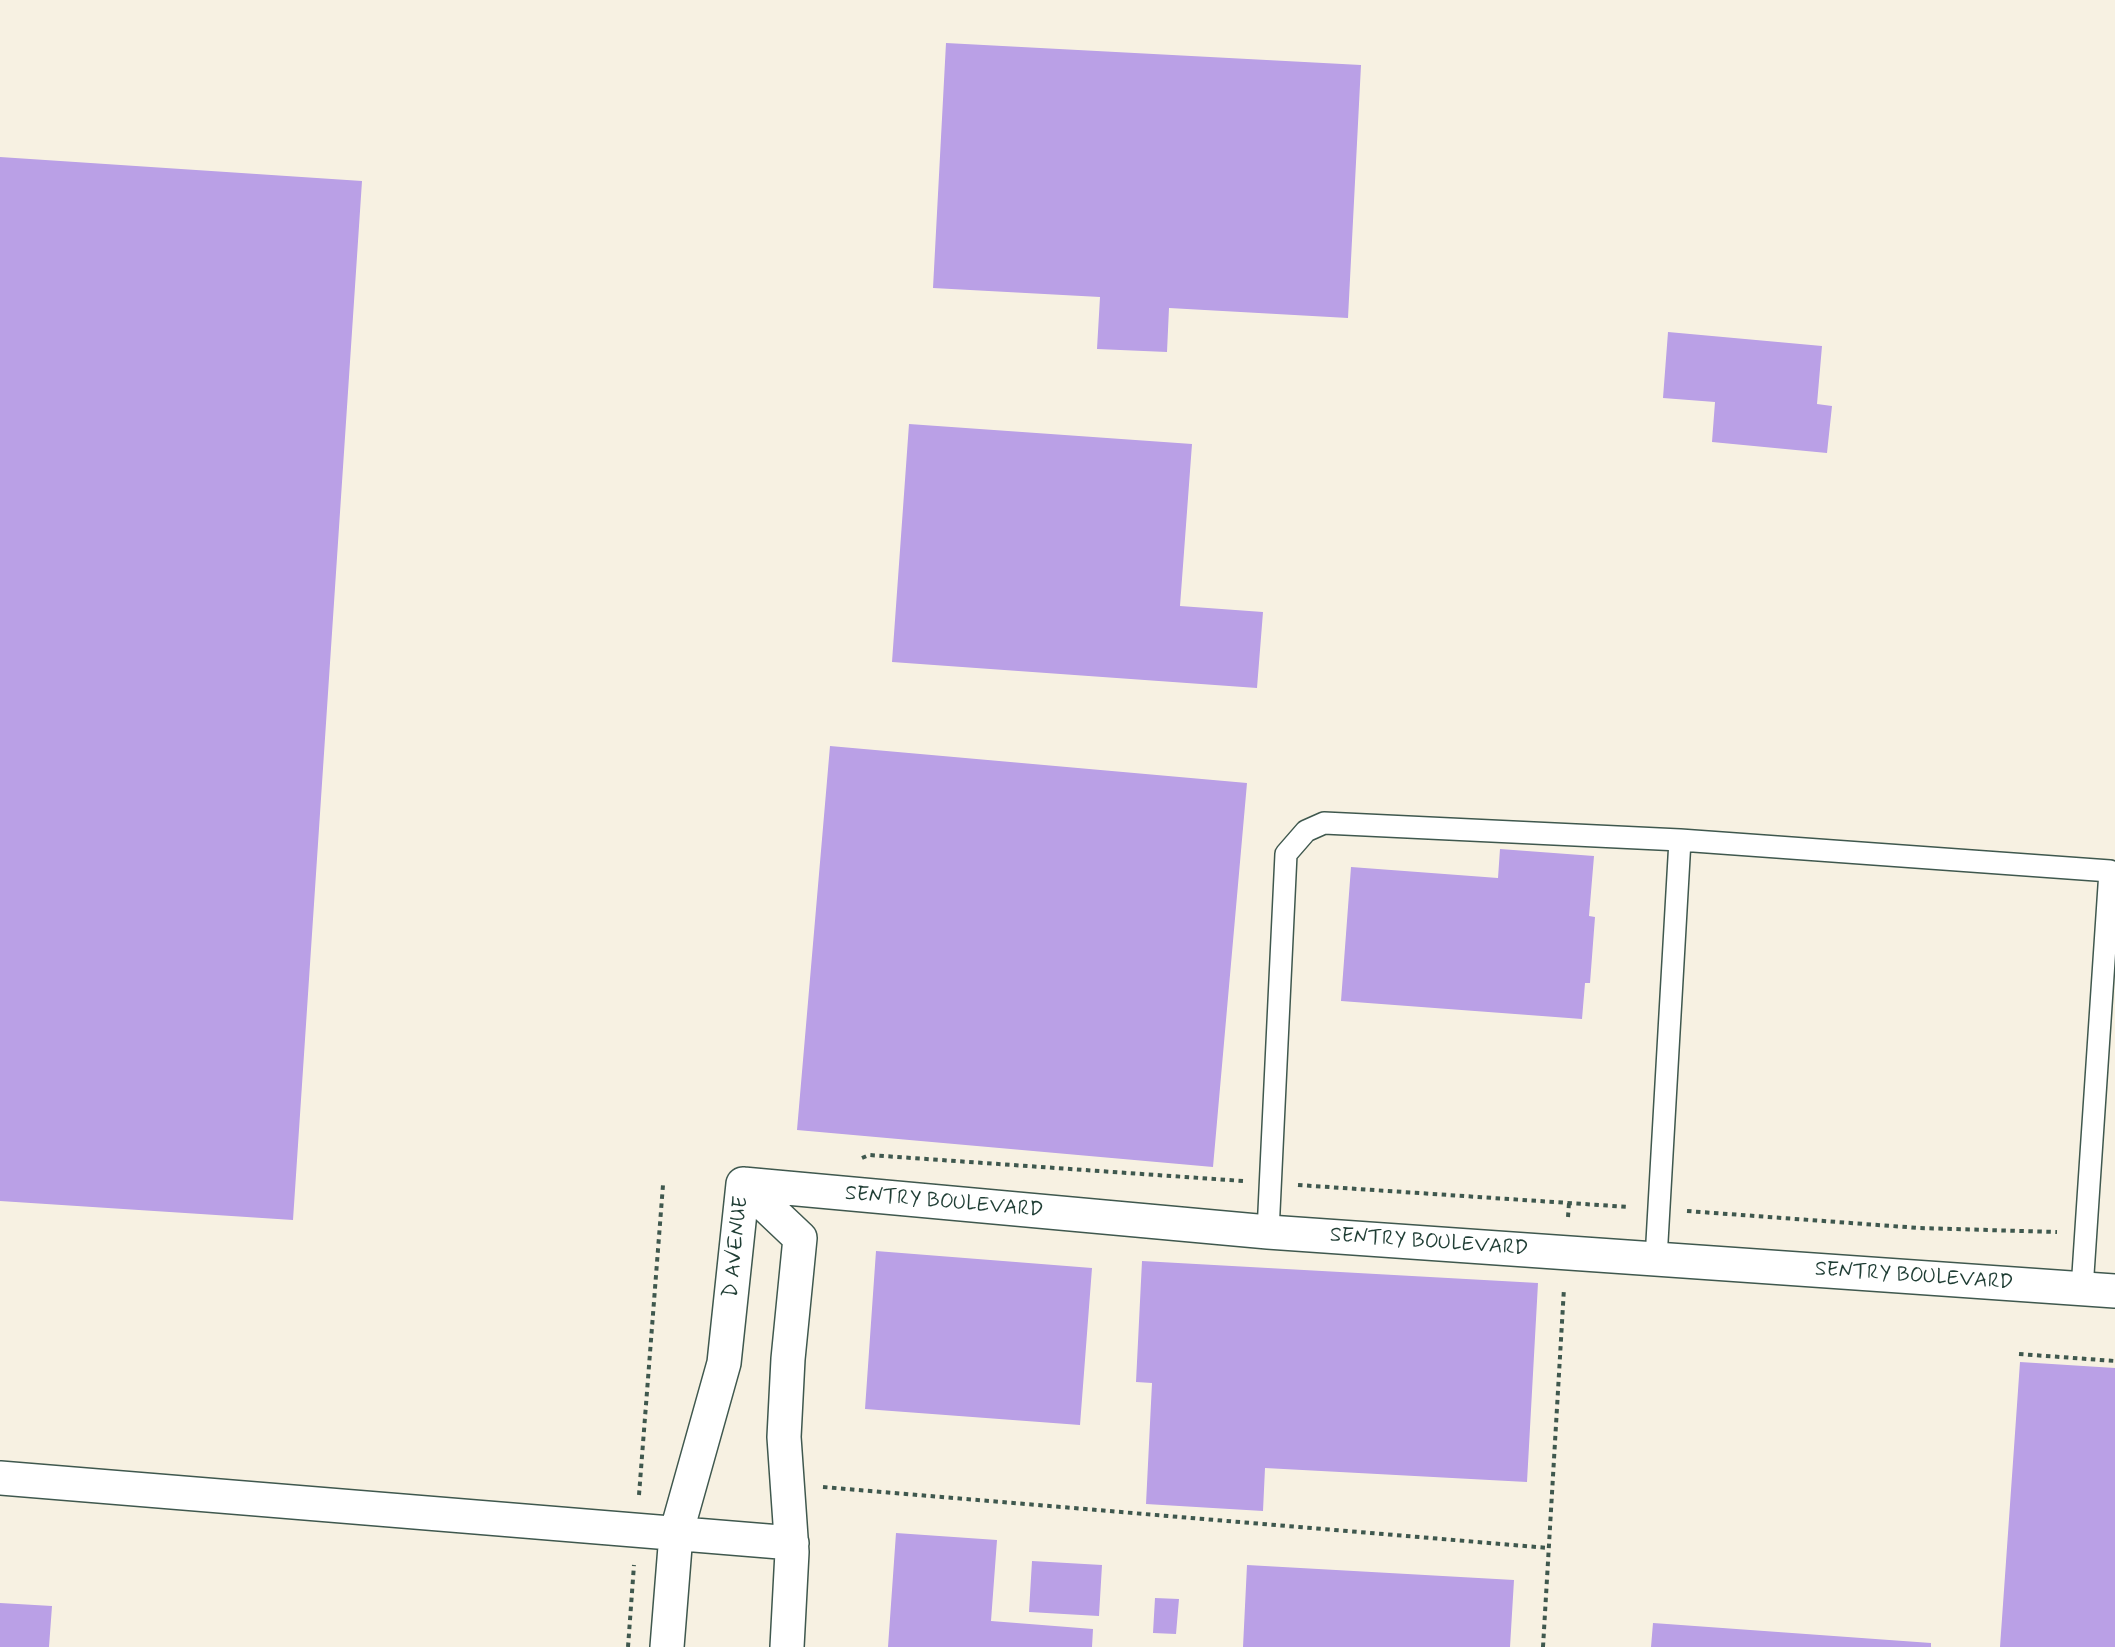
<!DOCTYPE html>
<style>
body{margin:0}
canvas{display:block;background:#f7f1e2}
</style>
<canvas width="2115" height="1647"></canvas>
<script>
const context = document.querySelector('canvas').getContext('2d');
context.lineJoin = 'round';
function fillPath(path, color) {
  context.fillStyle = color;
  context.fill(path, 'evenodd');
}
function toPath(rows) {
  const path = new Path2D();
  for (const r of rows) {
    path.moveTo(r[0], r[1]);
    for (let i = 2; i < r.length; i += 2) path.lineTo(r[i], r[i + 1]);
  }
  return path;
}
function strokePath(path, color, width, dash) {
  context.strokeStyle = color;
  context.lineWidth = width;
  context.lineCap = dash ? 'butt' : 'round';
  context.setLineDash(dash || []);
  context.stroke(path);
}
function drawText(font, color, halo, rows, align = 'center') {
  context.font = font + ' Mynerve,sans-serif';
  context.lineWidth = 5;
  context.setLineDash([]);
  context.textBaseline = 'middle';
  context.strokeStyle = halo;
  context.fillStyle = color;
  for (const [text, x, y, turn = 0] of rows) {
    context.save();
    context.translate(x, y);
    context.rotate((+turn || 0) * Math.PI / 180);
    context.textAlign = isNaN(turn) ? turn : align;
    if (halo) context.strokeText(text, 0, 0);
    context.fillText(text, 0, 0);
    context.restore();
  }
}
fillPath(toPath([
 [946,43,1361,65,1348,318,1169,308,1167,352,1097,349,1100,297,933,288],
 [0,157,362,181,293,1220,0,1201],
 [1668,332,1822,346,1817,404,1832,406,1827,453,1712,442,1715,402,1663,398],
 [909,424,1192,444,1180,606,1263,612,1257,688,892,662],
 [830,746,1247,783,1213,1167,797,1130],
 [1500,849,1594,856,1589,916,1595,917,1590,983,1585,983,1582,1019,1341,1001,1351,867,1498,878],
 [876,1251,1092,1268,1080,1425,865,1409],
 [1142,1261,1538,1283,1527,1482,1265,1468,1263,1511,1146,1504,1152,1383,1136,1382],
 [2020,1362,2115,1368,2115,1647,2000,1647],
 [896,1533,997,1540,991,1621,1093,1629,1092,1647,888,1647],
 [1032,1561,1102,1565,1099,1616,1029,1612],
 [1247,1565,1514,1580,1510,1647,1243,1647],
 [1155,1598,1179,1599,1176,1634,1153,1633],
 [0,1603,52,1606,49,1647,0,1647],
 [1653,1623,1931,1643,1931,1647,1651,1647]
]), '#baa0e6');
const lane = toPath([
 [1680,840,2110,871,2082,1289],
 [1268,1232,1286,854,1306,831,1324,823,1680,840,1656,1259]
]);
const street = toPath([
 [743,1184,1268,1232,2115,1291],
 [743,1184,800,1238,788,1359,784,1437,792,1552,787,1647],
 [0,1478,792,1543],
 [667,1647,676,1534,724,1363,743,1184]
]);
strokePath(lane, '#3f584e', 24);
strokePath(street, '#3f584e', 36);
strokePath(toPath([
 [862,1158,869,1155,1243,1181],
 [1298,1185,1629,1207],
 [1687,1211,1919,1228,2057,1232],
 [1568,1217,1569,1203],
 [2019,1354,2115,1361],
 [823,1487,1549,1548],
 [639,1495,663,1185],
 [628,1647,634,1565],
 [1543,1647,1564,1288]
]), '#3f584e', 4, [4.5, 4.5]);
strokePath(lane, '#fff', 21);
strokePath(street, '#fff', 33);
drawText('21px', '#1f3d34', '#fff', [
 ["SENTRY BOULEVARD",944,1203,5],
 ["SENTRY BOULEVARD",1429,1243,4],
 ["D AVENUE",737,1247,-84],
 ["SENTRY BOULEVARD",1914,1277,4]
]);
</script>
